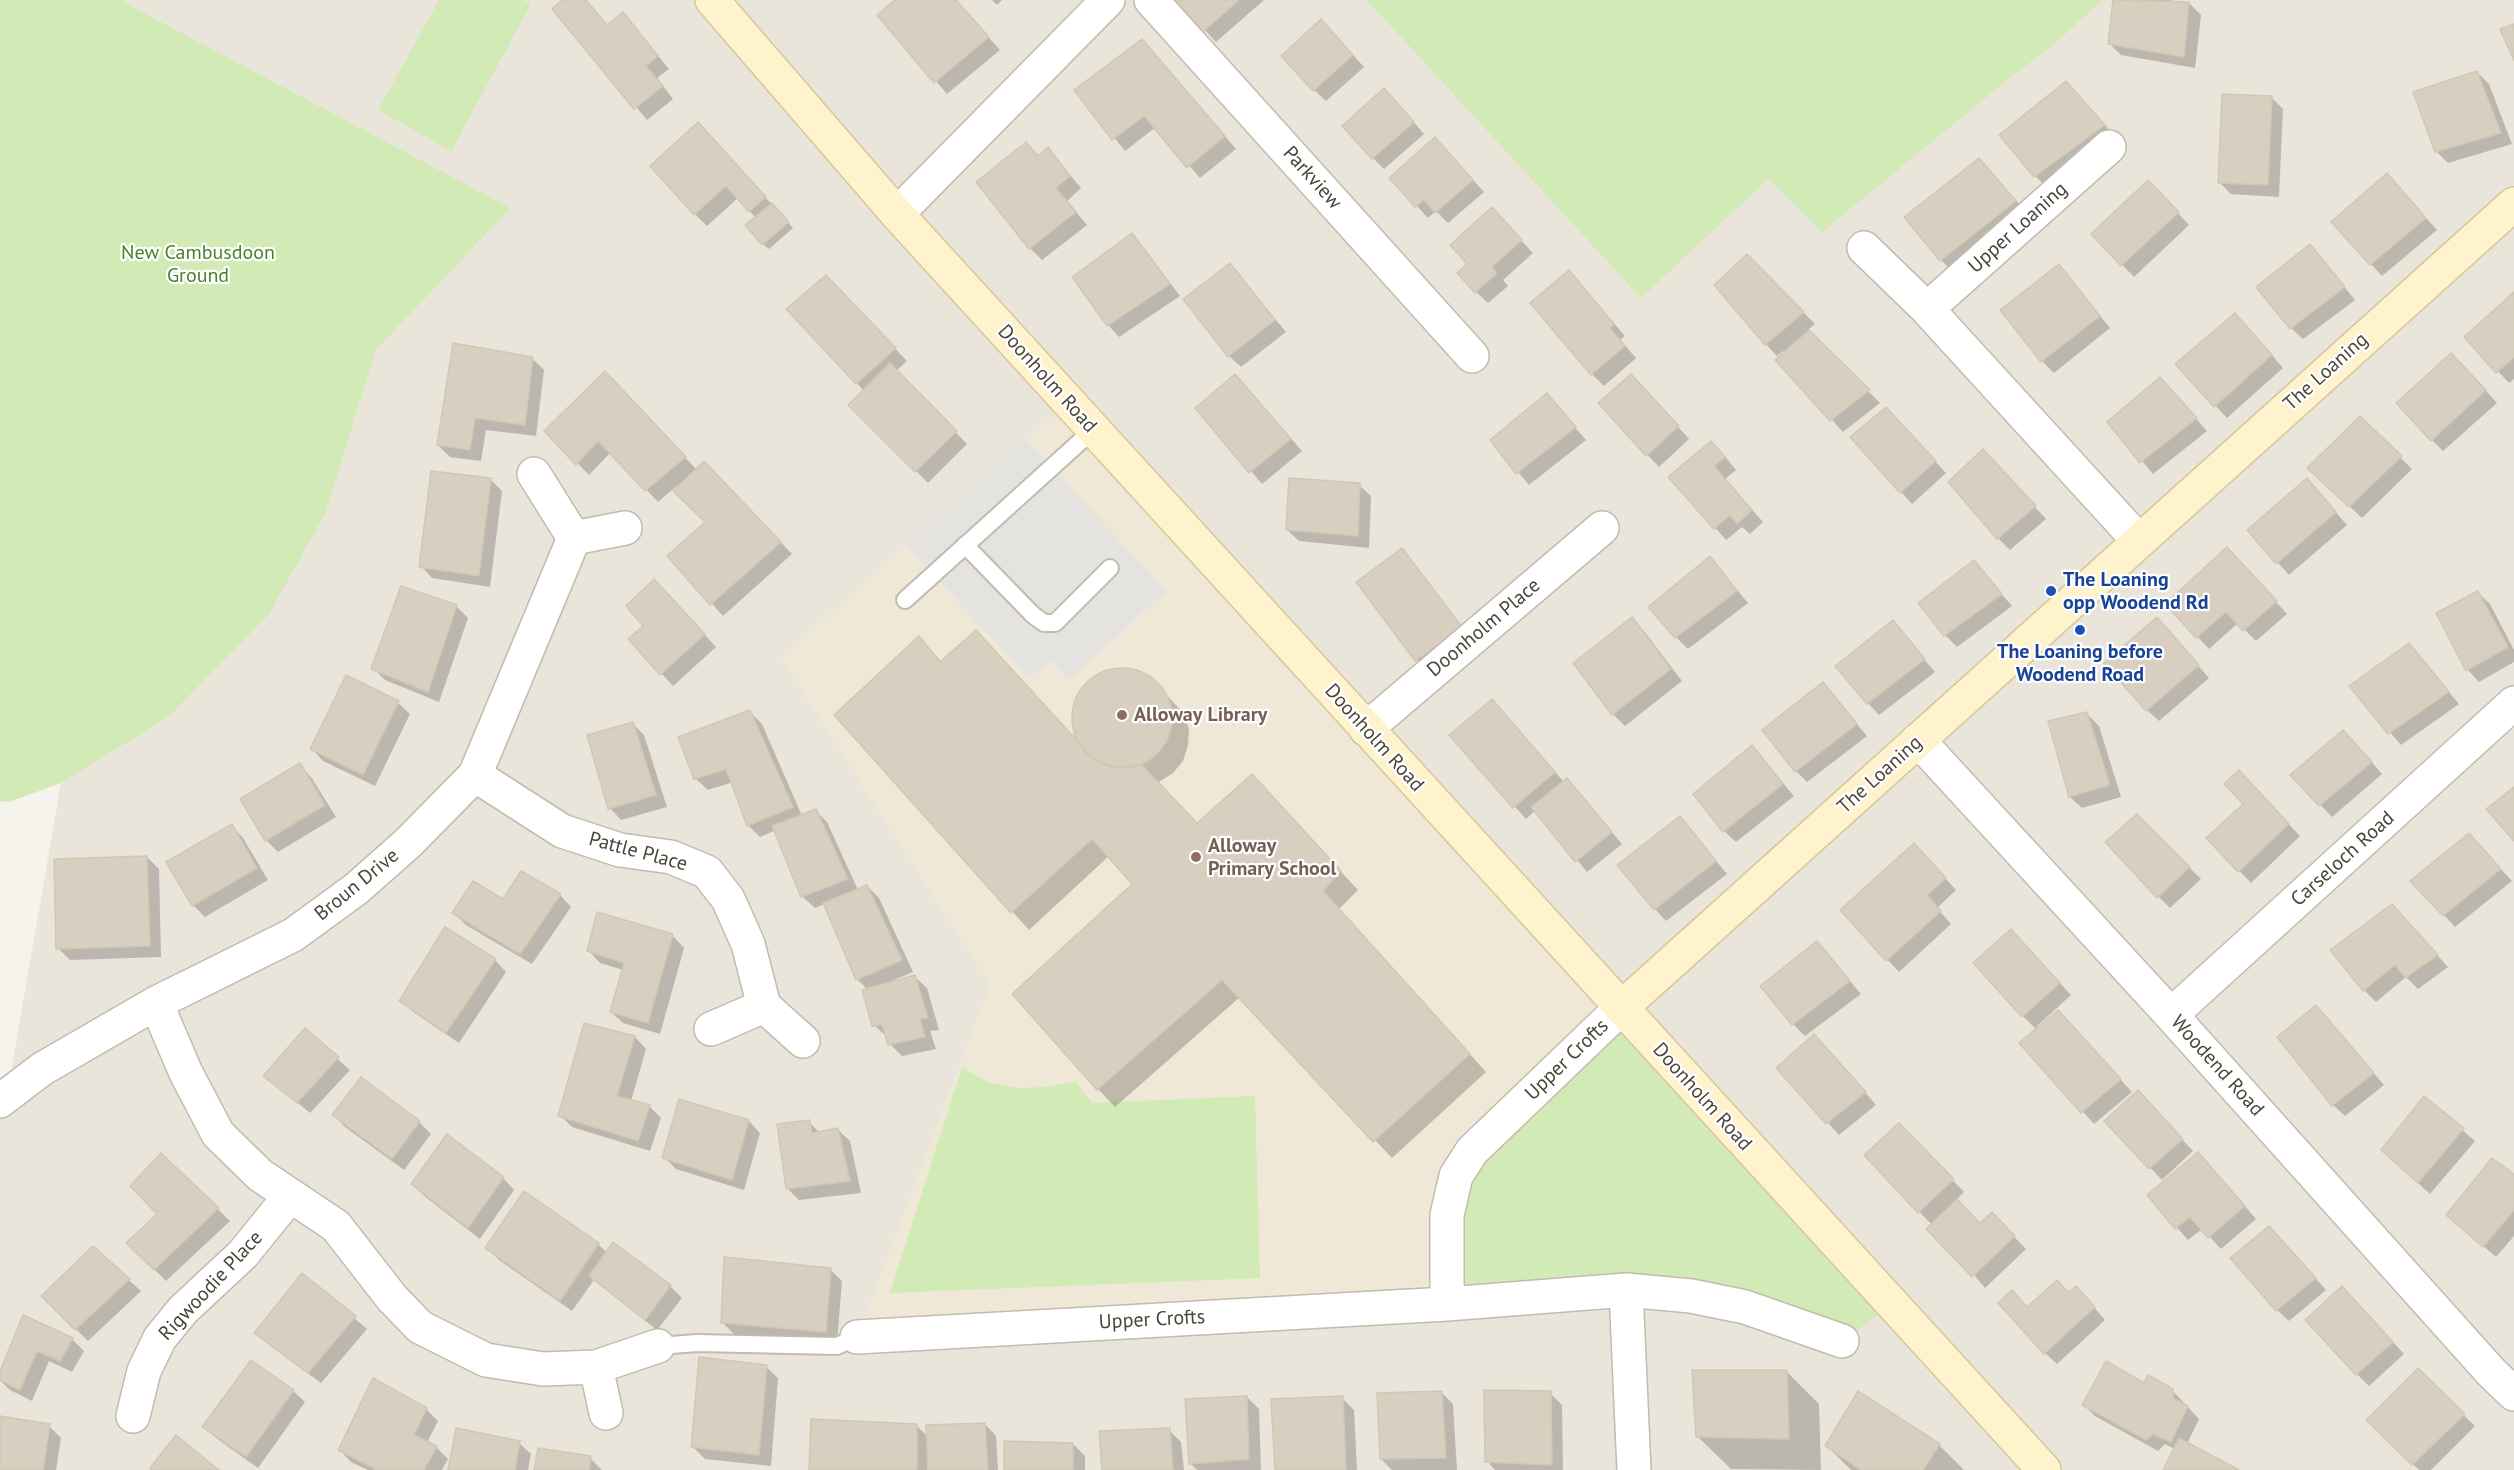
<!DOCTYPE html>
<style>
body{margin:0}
canvas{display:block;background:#f6f3ec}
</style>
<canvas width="2514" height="1470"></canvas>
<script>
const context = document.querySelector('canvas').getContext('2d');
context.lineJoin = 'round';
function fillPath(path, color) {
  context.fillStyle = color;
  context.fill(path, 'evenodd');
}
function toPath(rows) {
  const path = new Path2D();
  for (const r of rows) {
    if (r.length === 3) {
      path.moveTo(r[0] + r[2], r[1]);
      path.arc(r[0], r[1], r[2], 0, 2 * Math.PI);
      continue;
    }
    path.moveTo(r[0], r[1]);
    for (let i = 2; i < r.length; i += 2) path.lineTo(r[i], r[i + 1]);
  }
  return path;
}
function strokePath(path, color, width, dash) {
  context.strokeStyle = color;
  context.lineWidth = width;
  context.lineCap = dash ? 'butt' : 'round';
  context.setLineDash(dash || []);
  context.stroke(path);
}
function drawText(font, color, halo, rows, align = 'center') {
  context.font = font + ' "PT Sans",sans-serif';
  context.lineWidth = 4.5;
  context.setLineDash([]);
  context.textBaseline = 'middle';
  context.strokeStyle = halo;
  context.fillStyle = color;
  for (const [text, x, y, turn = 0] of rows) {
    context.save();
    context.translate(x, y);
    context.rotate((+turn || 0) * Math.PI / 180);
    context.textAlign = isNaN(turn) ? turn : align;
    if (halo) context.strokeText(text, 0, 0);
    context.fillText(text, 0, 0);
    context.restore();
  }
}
fillPath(toPath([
 [120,0,2514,0,2514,1470,0,1470,0,1101,7,1095,61,783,167,718,326,512,376,350,511,208]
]), '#eae5da');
fillPath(toPath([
 [1068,402,1621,1008,1447,1304,857,1337,990,985,781,658]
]), '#efe8d6');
fillPath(toPath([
 [0,0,120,0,511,208,376,350,326,512,269,614,167,718,61,783,9,802,0,801],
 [439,0,523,0,531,4,451,151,378,110],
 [1367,0,2103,0,2046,51,2017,72,1822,232,1769,178,1641,298],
 [1621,1008,1892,1305,1842,1341,1745,1307,1447,1304,1456,1176],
 [962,1067,987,1082,1017,1088,1048,1087,1075,1081,1092,1103,1255,1096,1260,1278,890,1293]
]), '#d2eab5');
fillPath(toPath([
 [1025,438,1166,591,1069,680,1050,660,1029,678,906,545]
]), '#e5e3e0');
fillPath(toPath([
 [564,0,586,0,608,26,623,14,669,69,657,78,673,99,647,120,554,9],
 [897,0,955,0,1000,50,947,94,879,15],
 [992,0,1002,0,997,5],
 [1177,0,1264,0,1216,42],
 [2114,0,2168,0,2189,3,2201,15,2195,68,2121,55,2109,43],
 [1333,33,1364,67,1326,101,1314,90],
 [1154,53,1236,149,1200,178,1156,127,1125,151,1076,91],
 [2477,72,2489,84,2512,144,2448,163,2436,151],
 [2077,95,2116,137,2047,187,2035,176],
 [2271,97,2283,109,2279,197,2231,194,2219,182],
 [1396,102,1424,134,1384,169,1373,158],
 [710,136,793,228,769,249,763,244,756,218,738,198,707,226,695,214],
 [1048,149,1081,188,1067,201,1087,225,1042,260,1030,248,1039,157],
 [1447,151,1484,192,1448,223,1436,211,1428,218,1391,178],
 [1991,172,2027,213,1953,272,1941,260],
 [2387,175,2437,230,2382,276,2371,264],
 [2160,194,2189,225,2134,277,2093,234],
 [1503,221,1533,253,1503,280,1508,286,1488,303,1476,292,1469,264],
 [1132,235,1143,247,1180,296,1119,337,1108,325],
 [1747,256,1815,324,1808,330,1880,403,1843,432,1777,360,1785,353,1783,351,1777,356,1766,344],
 [2321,258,2355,300,2303,339,2291,328],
 [1230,265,1286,332,1241,367,1229,356],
 [2059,266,2110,328,2054,373,2042,361],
 [1580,284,1625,336,1620,340,1636,358,1604,386,1592,374],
 [838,289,907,361,896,371,967,444,928,483,850,405,864,391,857,383],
 [2514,294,2514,379,2509,383,2466,337],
 [2247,326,2283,368,2227,418,2177,364],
 [532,358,544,370,536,436,486,430,481,461,450,457,438,445],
 [2463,366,2497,403,2443,451,2432,440],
 [617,385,697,470,716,475,792,554,723,616,669,556,707,522,679,484,658,502,611,452,589,475,546,431],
 [1247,388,1302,451,1262,484,1197,408],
 [1643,388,1689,439,1659,467,1600,404],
 [2172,391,2207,431,2153,474,2109,422],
 [1547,395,1586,440,1529,485,1492,441],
 [2360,418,2412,469,2362,518,2321,479],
 [1898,421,1946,473,1912,504,1901,492],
 [1723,454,1736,470,1725,479,1763,522,1750,534,1742,527,1726,540,1671,477],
 [1995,463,2046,519,2010,550,1998,538],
 [490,479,502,491,490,587,432,578,421,566],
 [1359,485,1371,496,1369,548,1299,541,1287,530],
 [2318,492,2347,525,2289,575,2249,531],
 [1402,550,1413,562,1472,640,1428,671,1417,660],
 [1710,558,1748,603,1688,649,1676,637],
 [2239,561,2287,614,2256,641,2238,623,2209,649,2167,604],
 [1974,562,2012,606,1957,647,1945,635],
 [666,593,716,647,673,686,631,640,646,626],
 [2478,593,2490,604,2514,650,2514,662,2479,682,2468,670,2438,614],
 [456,606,468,618,439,702,385,680,373,668],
 [1632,619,1644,631,1682,681,1625,726,1613,714],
 [1892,622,1935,672,1879,715,1868,703],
 [2168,631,2209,678,2159,721,2147,710],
 [919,638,942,662,1084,749,1076,735,1073,719,1076,703,1083,689,1095,677,1110,671,1126,669,1142,674,1155,682,1184,714,1189,729,1188,745,1183,761,1173,773,1157,783,1198,825,1252,776,1358,890,1339,909,1486,1072,1392,1158,1240,997,1115,1107,1098,1089,1134,884,1109,856,1029,930,836,716],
 [2409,645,2459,704,2401,745,2351,687],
 [347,677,398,703,410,714,375,786,323,761,312,749],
 [1823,684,1867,736,1807,782,1796,771],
 [1492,701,1564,782,1578,792,1622,844,1587,872,1536,810,1526,819,1451,735],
 [750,712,762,724,802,816,815,810,827,822,858,890,867,886,879,898,913,972,889,982,890,984,915,977,927,988,939,1030,930,1031,936,1049,902,1056,890,1044,887,1037,874,1025,868,990,857,979,825,904,815,908,803,897,776,830,760,837,748,825,733,782,708,790,696,779,680,738],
 [2087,714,2099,726,2121,797,2082,808,2070,797],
 [632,723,644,735,667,807,621,820,610,808],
 [2355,743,2382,774,2332,817,2292,775],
 [1752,747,1794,796,1736,842,1724,831],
 [299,765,311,777,336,817,278,852,266,840,242,800],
 [2251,784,2300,836,2251,883,2208,838,2245,804],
 [2137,816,2201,879,2170,908,2158,896],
 [1680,818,1727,874,1666,921,1655,909],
 [232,826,243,838,268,880,205,917,193,905],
 [2480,847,2512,881,2455,927,2444,915],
 [147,857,159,869,161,957,70,960,58,948],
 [1926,857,1956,890,1937,908,1951,924,1899,972,1842,911],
 [560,895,571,907,532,964,466,925,454,913,503,901],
 [2392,906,2448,967,2418,989,2406,977,2376,1002,2364,990],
 [598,914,673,936,684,948,660,1034,623,1023,611,1012,623,970,600,963,589,951],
 [1817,943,1861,994,1805,1036,1793,1024],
 [2023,943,2071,995,2036,1027,2038,1029,2069,1023,2132,1092,2094,1124,2021,1043,2037,1030,2023,1016],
 [495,960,506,972,459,1043,413,1012,401,1000],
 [2327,1019,2384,1085,2345,1116,2333,1105],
 [305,1030,350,1070,310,1113,265,1076],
 [635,1037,646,1049,631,1101,649,1106,661,1118,650,1151,572,1127,560,1115],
 [1826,1047,1876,1105,1839,1135,1778,1068],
 [2424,1098,2475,1141,2430,1194,2394,1161],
 [2149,1104,2193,1151,2162,1180,2106,1121],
 [334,1115,419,1122,431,1134,404,1170,345,1127],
 [749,1121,760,1133,744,1190,676,1169,664,1157],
 [809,1122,820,1133,838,1130,850,1141,861,1193,799,1200,787,1188],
 [1899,1125,1964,1192,1956,1200,1980,1225,1992,1214,2026,1249,1985,1288,1932,1225,1866,1156],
 [162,1155,230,1221,166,1281,128,1243,159,1214],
 [2209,1165,2256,1219,2221,1249,2202,1229,2188,1240,2149,1196],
 [2514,1176,2514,1236,2496,1257,2448,1215],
 [503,1178,514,1190,480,1239,424,1196,413,1184],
 [524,1193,598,1244,607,1253,670,1286,682,1298,657,1330,594,1280,572,1311,499,1260,487,1248],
 [2281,1240,2326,1290,2289,1321,2277,1310],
 [93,1248,141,1291,88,1341,43,1296],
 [830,1269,842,1281,837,1343,734,1334,722,1322],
 [303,1275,367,1329,321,1383,268,1344,256,1332],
 [2069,1294,2087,1299,2105,1320,2057,1364,2045,1353,2028,1308],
 [2353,1299,2404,1354,2369,1386,2357,1374],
 [24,1317,72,1339,84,1351,72,1372,49,1361,32,1401,10,1390,0,1380,0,1375],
 [766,1367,778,1378,771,1466,705,1459,693,1447],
 [1786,1371,1819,1404,1821,1470,1731,1469,1698,1437],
 [2418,1371,2475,1426,2431,1470,2419,1470,2369,1420],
 [2172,1390,2199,1419,2187,1444,2235,1470,2165,1470,2175,1449,2165,1444,2158,1451,2095,1416,2083,1404],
 [293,1391,305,1402,258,1468,216,1438,204,1427],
 [1441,1392,1453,1404,1457,1470,1392,1470,1381,1459],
 [1550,1393,1562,1405,1563,1470,1495,1470,1487,1461],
 [1859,1393,1939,1445,1964,1470,1851,1470,1827,1446],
 [1247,1397,1259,1409,1261,1470,1197,1470,1190,1463],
 [1342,1398,1354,1410,1357,1470,1277,1470],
 [426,1409,438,1421,427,1443,436,1447,448,1459,442,1470,368,1470,351,1462,340,1450],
 [0,1418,49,1426,61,1438,56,1470,0,1470],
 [985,1424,996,1436,998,1470,811,1470,916,1425,928,1437],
 [1169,1430,1181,1442,1184,1470,1104,1470],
 [519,1443,531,1454,528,1470,449,1470],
 [1073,1444,1085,1456,1085,1470,1006,1470],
 [590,1458,602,1470,535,1470]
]), '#0003');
const building = toPath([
 [562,0,586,0,607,25,623,12,658,56,646,66,663,86,634,109,552,9,562,0],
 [895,0,956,0,989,37,934,83,877,15,895,0],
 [1175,0,1239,0,1203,32,1175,0],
 [2113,0,2189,2,2184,57,2108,44,2113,0],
 [1321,19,1353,55,1313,91,1281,56,1321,19],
 [2514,24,2514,61,2500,29,2514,24],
 [1142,39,1225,136,1187,168,1144,116,1112,140,1074,90,1142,39],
 [2477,71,2501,133,2435,152,2413,92,2477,71],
 [2066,81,2105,125,2034,177,1999,135,2066,81],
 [1384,88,1414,122,1372,159,1342,126,1384,88],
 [2222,94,2272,96,2268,185,2218,183,2222,94],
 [698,122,766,197,749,212,726,186,694,215,650,166,698,122],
 [1435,137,1473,180,1435,213,1424,200,1415,207,1389,178,1435,137],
 [1026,142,1038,156,1048,147,1070,176,1056,188,1076,212,1029,249,976,182,1026,142],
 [1979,158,2016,201,1940,261,1904,217,1979,158],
 [2387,173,2426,218,2370,265,2331,222,2387,173],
 [2148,180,2179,212,2121,266,2091,234,2148,180],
 [772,203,789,222,762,245,745,225,772,203],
 [1492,207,1522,240,1492,267,1497,273,1475,293,1457,273,1467,264,1450,245,1492,207],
 [1132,233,1170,284,1107,326,1072,277,1132,233],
 [2310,244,2345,287,2290,329,2256,287,2310,244],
 [1747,254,1804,312,1765,345,1714,285,1747,254],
 [1230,263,1275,320,1228,357,1183,299,1230,263],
 [2059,264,2100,316,2041,362,2000,310,2059,264],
 [1569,270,1614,324,1610,328,1625,346,1591,375,1530,303,1569,270],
 [826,275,896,348,856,384,786,309,826,275],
 [2514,292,2514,357,2496,373,2464,337,2514,292],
 [2235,313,2272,355,2214,407,2175,364,2235,313],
 [1809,330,1870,390,1830,421,1775,360,1809,330],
 [453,343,533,357,525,425,475,418,470,450,437,445,453,343],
 [2451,353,2486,390,2431,441,2396,403,2451,353],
 [890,363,957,431,915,472,848,405,890,363],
 [605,371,686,457,645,491,598,441,576,465,544,431,605,371],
 [1235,374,1291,439,1249,473,1195,408,1235,374],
 [1631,374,1679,426,1646,456,1598,403,1631,374],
 [2160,377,2197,418,2140,463,2107,422,2160,377],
 [1547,393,1576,427,1516,474,1490,440,1547,393],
 [1886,407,1936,461,1900,493,1850,437,1886,407],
 [2360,416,2402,456,2349,507,2307,468,2360,416],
 [1711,441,1725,457,1714,466,1752,510,1737,524,1730,515,1714,529,1668,477,1711,441],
 [1983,449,2036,506,1997,539,1948,482,1983,449],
 [704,461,781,542,710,605,667,556,705,522,673,491,704,461],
 [431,471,491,478,479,576,419,567,431,471],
 [1289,478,1360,483,1358,536,1286,530,1289,478],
 [2307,478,2336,512,2276,564,2247,530,2307,478],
 [2227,547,2277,601,2243,631,2226,612,2196,638,2165,604,2227,547],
 [1402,548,1462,627,1415,661,1356,582,1402,548],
 [1710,556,1737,591,1675,638,1648,607,1710,556],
 [1974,560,2002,594,1944,636,1918,603,1974,560],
 [654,579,705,634,660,675,628,639,643,626,626,606,654,579],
 [401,586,457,605,428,692,371,669,401,586],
 [2478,591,2508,647,2466,671,2436,613,2478,591],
 [1632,617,1671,669,1612,715,1573,663,1632,617],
 [2157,617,2199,665,2146,711,2104,663,2157,617],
 [1893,620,1925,659,1867,704,1835,666,1893,620],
 [976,630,1093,758,1116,768,1141,764,1197,823,1252,774,1341,871,1323,891,1470,1054,1373,1142,1222,980,1097,1090,1012,994,1132,884,1092,839,1011,913,834,715,919,636,940,662,976,630],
 [2409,643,2449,692,2388,734,2349,686,2409,643],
 [1122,718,50],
 [346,675,399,701,363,775,310,749,346,675],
 [1823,682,1857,724,1795,772,1762,730,1823,682],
 [1492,699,1555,772,1513,808,1449,735,1492,699],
 [750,710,793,807,747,826,726,769,694,779,678,737,750,710],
 [2087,712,2110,785,2069,797,2048,721,2087,712],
 [633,722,656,795,608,809,587,735,633,722],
 [2343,730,2372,762,2319,806,2290,775,2343,730],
 [1752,745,1783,784,1723,832,1693,794,1752,745],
 [300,763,325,805,265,841,240,799,300,763],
 [2239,770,2289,824,2238,872,2206,838,2243,804,2224,784,2239,770],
 [1567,778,1612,832,1575,862,1531,807,1567,778],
 [2514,787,2514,841,2486,809,2514,787],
 [816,809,848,879,801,897,772,826,816,809],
 [2137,814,2190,867,2157,898,2105,842,2137,814],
 [1680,816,1716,861,1654,910,1617,865,1680,816],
 [232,824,257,868,192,906,166,862,232,824],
 [2469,833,2501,869,2443,916,2410,881,2469,833],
 [1914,843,1946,878,1927,895,1941,911,1886,961,1840,910,1914,843],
 [147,856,150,946,56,949,54,859,147,856],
 [521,871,561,894,520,954,452,913,473,881,503,899,521,871],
 [867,885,902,960,856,980,823,903,867,885],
 [2392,904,2438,955,2405,978,2395,965,2363,991,2330,950,2392,904],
 [597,912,673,934,648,1023,610,1012,624,963,587,951,597,912],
 [445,927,496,959,446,1033,399,1001,445,927],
 [2011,929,2060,983,2022,1017,1973,963,2011,929],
 [1817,941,1850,981,1792,1025,1760,986,1817,941],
 [915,975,928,1018,920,1019,925,1037,888,1045,882,1025,872,1026,862,990,915,975],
 [2316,1005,2374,1073,2332,1106,2277,1037,2316,1005],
 [2058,1010,2121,1079,2081,1113,2019,1043,2058,1010],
 [584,1023,635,1036,617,1096,650,1105,638,1141,558,1116,584,1023],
 [305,1028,339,1057,297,1103,263,1076,305,1028],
 [1814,1034,1866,1092,1826,1124,1776,1068,1814,1034],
 [361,1077,420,1121,392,1159,332,1115,361,1077],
 [2138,1090,2183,1139,2149,1169,2104,1121,2138,1090],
 [2424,1096,2464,1128,2418,1183,2381,1150,2424,1096],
 [679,1099,749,1120,732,1180,662,1158,679,1099],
 [810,1120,812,1133,838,1128,850,1181,786,1189,777,1124,810,1120],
 [1899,1123,1954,1179,1918,1213,1864,1155,1899,1123],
 [447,1134,504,1177,468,1228,411,1184,447,1134],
 [2198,1152,2245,1206,2208,1238,2190,1217,2175,1229,2147,1195,2198,1152],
 [161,1153,219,1208,154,1270,126,1243,157,1214,130,1186,161,1153],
 [2492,1158,2514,1174,2514,1210,2483,1247,2446,1215,2492,1158],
 [524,1191,599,1243,560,1301,485,1248,524,1191],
 [1957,1199,1980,1223,1992,1212,2015,1236,1972,1277,1926,1229,1957,1199],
 [2269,1226,2316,1278,2276,1311,2230,1258,2269,1226],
 [613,1242,671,1285,645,1320,589,1276,613,1242],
 [93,1246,130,1279,75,1330,41,1296,93,1246],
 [724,1257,831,1268,826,1332,721,1323,724,1257],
 [302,1273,356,1316,308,1373,254,1333,302,1273],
 [2057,1280,2068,1292,2076,1286,2095,1307,2044,1354,1998,1303,2012,1290,2027,1307,2057,1280],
 [2342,1286,2393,1342,2356,1375,2305,1320,2342,1286],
 [23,1315,73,1338,60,1361,37,1351,20,1390,0,1380,0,1371,23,1315],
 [699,1357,767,1365,759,1455,691,1447,699,1357],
 [251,1360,294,1390,246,1457,202,1427,251,1360],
 [2106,1361,2144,1383,2148,1375,2173,1389,2174,1399,2188,1406,2171,1442,2153,1434,2146,1440,2082,1405,2106,1361],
 [2418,1368,2465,1414,2412,1465,2366,1420,2418,1368],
 [1692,1370,1787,1370,1789,1439,1696,1437,1692,1370],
 [373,1378,427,1408,414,1435,437,1446,424,1470,377,1470,338,1450,373,1378],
 [1484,1390,1551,1391,1552,1465,1485,1462,1484,1390],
 [1442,1391,1446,1458,1380,1459,1377,1393,1442,1391],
 [1858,1391,1940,1444,1923,1470,1861,1470,1825,1446,1858,1391],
 [1247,1396,1249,1459,1189,1464,1185,1399,1247,1396],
 [1343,1396,1346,1470,1275,1470,1271,1399,1343,1396],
 [0,1416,50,1424,43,1470,0,1470,0,1416],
 [811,1419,917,1424,917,1470,809,1470,811,1419],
 [985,1423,988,1470,928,1470,926,1425,985,1423],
 [456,1428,520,1441,515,1470,448,1470,456,1428],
 [1170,1428,1173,1470,1102,1470,1099,1431,1170,1428],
 [176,1435,219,1470,152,1470,150,1468,176,1435],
 [2179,1438,2239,1470,2163,1470,2179,1438],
 [1004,1441,1073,1443,1073,1470,1004,1470,1004,1441],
 [538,1448,591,1456,589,1470,534,1470,538,1448]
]);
fillPath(building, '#d8cfc1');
strokePath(building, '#d3c7b4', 1.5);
const lane = toPath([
 [965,545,1033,615,1044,623,1055,623,1110,568],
 [905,600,1093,430],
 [658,1346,697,1343,837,1346,857,1337]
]);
const street = toPath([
 [1151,0,1472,356],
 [897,214,1108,0],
 [1864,248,1927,309,2139,541],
 [1927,309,2109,147],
 [574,538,625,528],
 [1366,729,1602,528],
 [1918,740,2171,1015,2491,1372,2514,1394],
 [475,775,562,831,620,850,671,857,707,872,728,899,748,944,764,1006,803,1041],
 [156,1003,186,1073,218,1134,260,1175,336,1226,392,1298,420,1327,486,1360,543,1369,596,1367,658,1346],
 [2171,1015,2514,703],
 [711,1029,764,1006],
 [0,1101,42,1069,156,1003,293,935,356,889,408,843,475,775,574,538,534,474],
 [1626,1290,1634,1470],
 [1447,1304,1447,1215,1456,1176,1472,1151,1621,1008],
 [857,1337,1447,1304,1626,1290,1691,1296,1745,1307,1842,1341],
 [596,1367,606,1413],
 [133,1416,144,1371,160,1338,183,1310,243,1254,290,1196]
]);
const secondary = toPath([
 [712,0,897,214,2044,1470],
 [1621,1008,2514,204]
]);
strokePath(lane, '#c2bbae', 20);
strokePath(street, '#c2bbae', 36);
strokePath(secondary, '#d6c79b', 36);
strokePath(lane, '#fff', 16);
strokePath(street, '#fff', 33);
strokePath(secondary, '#fff3cd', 33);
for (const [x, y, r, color] of [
 [2051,591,6,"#1a4fb4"],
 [2080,630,6,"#1a4fb4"],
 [1122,715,6,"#8d6e63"],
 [1196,857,6,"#8d6e63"]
]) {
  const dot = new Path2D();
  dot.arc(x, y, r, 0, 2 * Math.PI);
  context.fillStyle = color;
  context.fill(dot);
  strokePath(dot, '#fff', 2);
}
drawText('20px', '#4b4439', '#fff', [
 ["Parkview",1312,178,48],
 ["Upper Loaning",2018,228,-42],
 ["The Loaning",2326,372,-42],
 ["Doonholm Road",1047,379,48],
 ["Doonholm Place",1484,628,-40],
 ["Doonholm Road",1374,738,48],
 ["The Loaning",1880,775,-42],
 ["Pattle Place",638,852,15],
 ["Carseloch Road",2343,859,-42],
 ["Broun Drive",357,885,-39],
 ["Upper Crofts",1567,1060,-44],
 ["Woodend Road",2217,1066,48],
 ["Doonholm Road",1702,1097,48],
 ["Rigwoodie Place",211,1286,-47],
 ["Upper Crofts",1152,1320,-3]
]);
drawText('20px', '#4a7f2a', '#fff', [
 ["New Cambusdoon",198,253],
 ["Ground",198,276]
]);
drawText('bold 20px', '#164399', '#fff', [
 ["The Loaning",2063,580],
 ["opp Woodend Rd",2063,603],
 ["The Loaning before",2080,652,"center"],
 ["Woodend Road",2080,675,"center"]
], 'left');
drawText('bold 20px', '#785e54', '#fff', [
 ["Alloway Library",1134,715],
 ["Alloway",1208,846],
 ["Primary School",1208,869]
], 'left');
</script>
